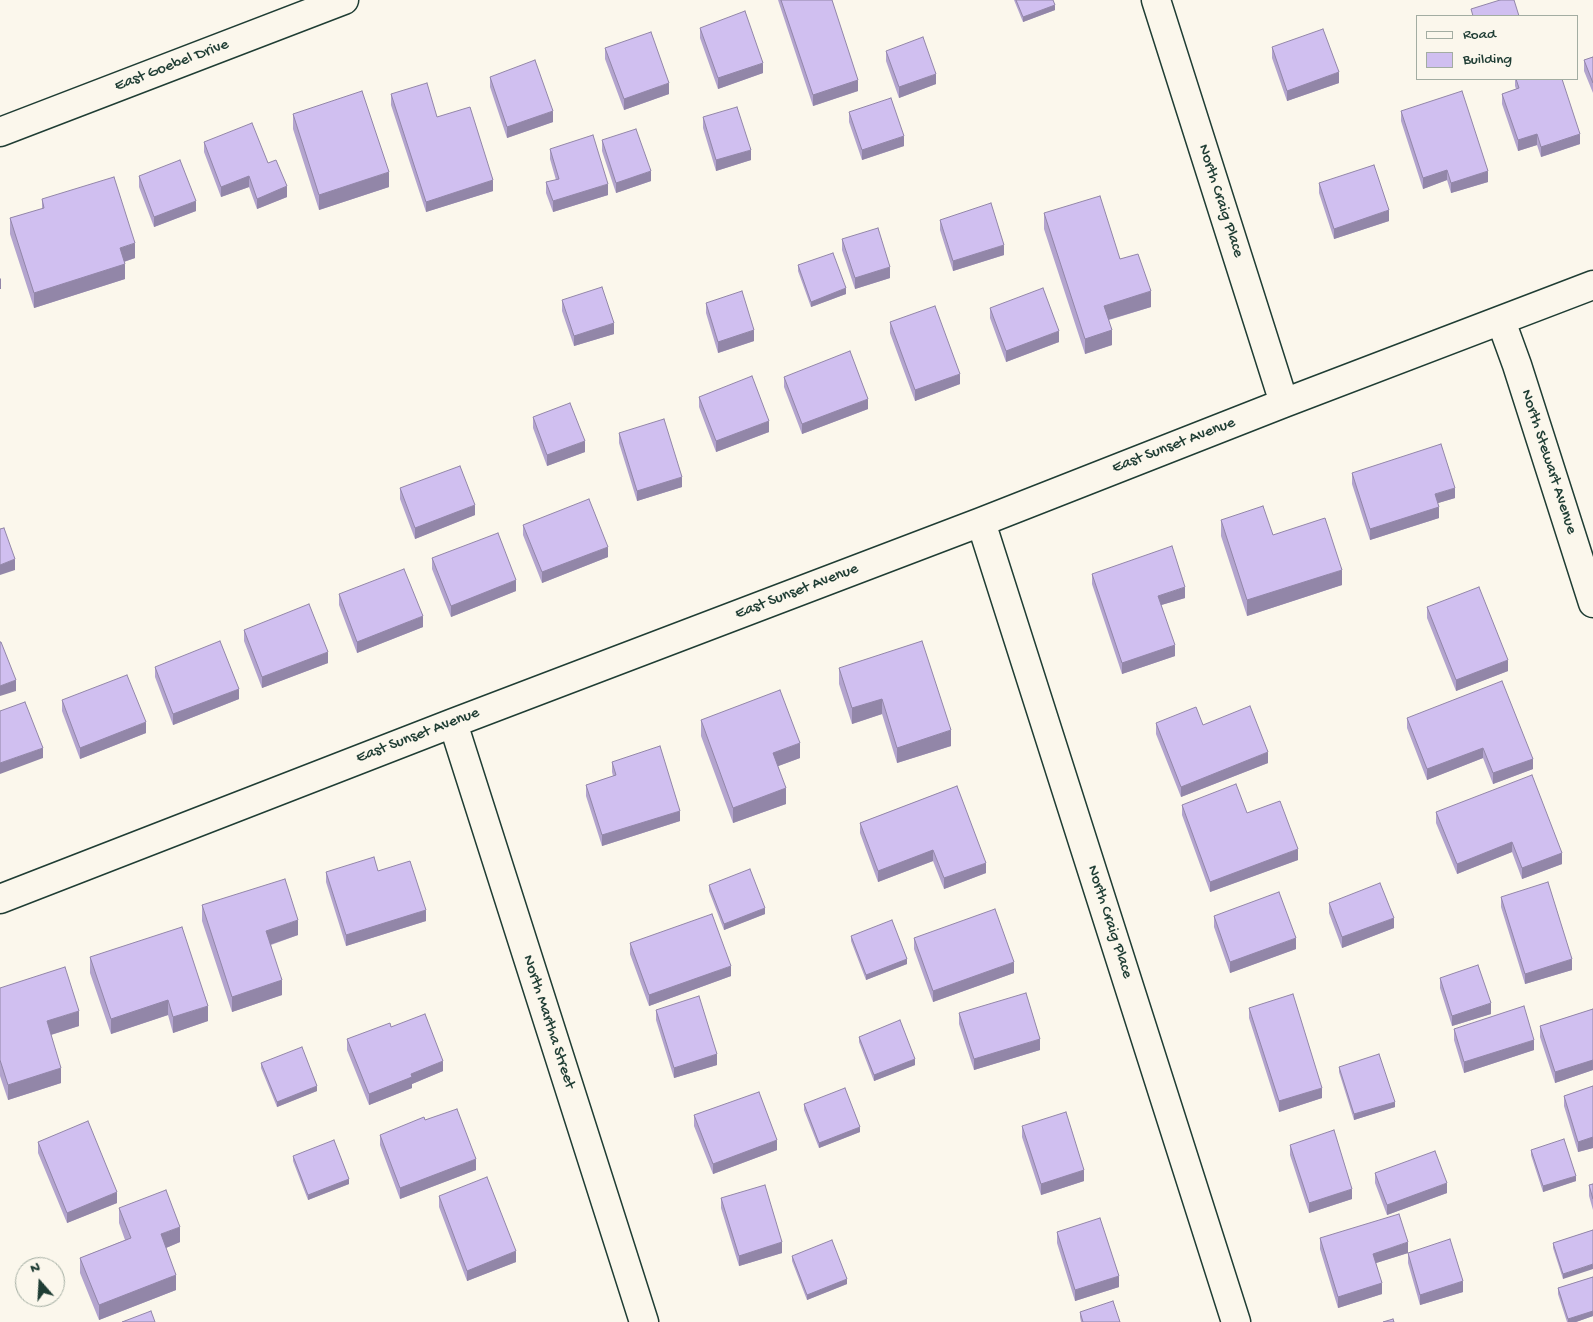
<!DOCTYPE html>
<style>
body{margin:0}
#map{position:relative;width:1593px;height:1322px;overflow:hidden;background:#fbf7ec;font-family:"Gochi Hand",sans-serif}
canvas{display:block}
.legend{position:absolute;left:1416px;top:15px;width:162px;height:65px;box-sizing:border-box;background:#fbf7ec;border:1px solid #a3ada2;margin:0;padding:6px 9px;list-style:none;font-size:15px;color:#1f3d34}
.legend li{display:flex;align-items:center;gap:10px;height:25px}
.legend b{width:25px;border:1px solid #a3ada2}
.north{position:absolute;left:15px;top:1257px;width:50px;height:50px;box-sizing:border-box;background:#fbf7ec;border:1px solid #a3ada2;border-radius:50%;rotate:341deg;font-size:14px;font-weight:700;line-height:20px;text-align:center;color:#1f3d34}
.north::after{content:'';display:block;margin:auto;width:18px;height:22px;background:#1f3d34;clip-path:polygon(50% 0,100% 100%,50% 72%,0 100%)}
</style>
<div id="map">
<canvas width="1593" height="1322"></canvas>
<ul class="legend">
<li><b style="height:6px;background:#fbf7ec"></b>Road</li>
<li><b style="height:14px;background:#d0bff0"></b>Building</li>
</ul>
<div class="north">N</div>
</div>
<script>
const context = document.querySelector('canvas').getContext('2d');
context.lineJoin = 'round';
function toPath(rows) {
  const path = new Path2D();
  for (const r of rows) {
    path.moveTo(r[0], r[1]);
    for (let i = 2; i < r.length; i += 2) path.lineTo(r[i], r[i + 1]);
  }
  return path;
}
function strokePath(path, color, width, dash) {
  context.strokeStyle = color;
  context.lineWidth = width;
  context.lineCap = dash ? 'butt' : 'round';
  context.setLineDash(dash || []);
  context.stroke(path);
}
function fillPath(path, color) {
  context.fillStyle = color;
  context.fill(path, 'evenodd');
}
function drawText(font, color, halo, rows, align = 'center') {
  context.font = font + ' "Gochi Hand",sans-serif';
  context.lineWidth = 4.5;
  context.setLineDash([]);
  context.textBaseline = 'middle';
  context.strokeStyle = halo;
  context.fillStyle = color;
  for (const [text, x, y, turn = 0] of rows) {
    context.save();
    context.translate(x, y);
    context.rotate((+turn || 0) * Math.PI / 180);
    context.textAlign = isNaN(turn) ? turn : align;
    if (halo) context.strokeText(text, 0, 0);
    context.fillText(text, 0, 0);
    context.restore();
  }
}
const minor = toPath([
 [1156,0,1284,403],
 [0,132,344,0],
 [1501,321,1517,365,1593,603],
 [981,522,1236,1322],
 [453,723,644,1322],
 [0,899,453,723,981,522,1284,403,1593,285]
]);
strokePath(minor, '#1f3d34', 31);
strokePath(minor, '#fbf7ec', 28);
fillPath(toPath([
 [778,0,832,0,858,91,813,106],
 [1014,0,1053,0,1055,10,1023,22],
 [700,28,763,73,718,89,700,38],
 [1272,47,1339,83,1287,101,1272,58],
 [605,48,669,94,624,110,605,59],
 [886,51,936,84,899,98,886,61],
 [1593,57,1593,93,1584,71,1584,60],
 [490,77,553,122,507,138,490,87],
 [1515,79,1562,79,1580,144,1541,157,1537,145,1518,151,1502,104,1502,94,1516,89,1515,86],
 [391,94,437,117,493,191,426,212,391,105],
 [1401,111,1488,182,1451,193,1447,180,1423,189,1401,121],
 [849,112,904,146,862,160,849,122],
 [293,114,389,187,319,210,293,129],
 [703,117,751,160,716,171,703,128],
 [602,140,651,181,616,193,602,151],
 [204,142,268,163,287,197,257,209,249,187,221,197,204,152],
 [550,149,608,195,553,212,546,193,546,182,556,180,550,159],
 [139,176,196,211,154,227,139,187],
 [1319,183,1389,221,1334,239,1319,193],
 [42,199,135,258,124,262,125,279,34,308,10,234,10,218,42,209],
 [1044,213,1120,259,1151,307,1109,320,1112,345,1085,354,1044,229],
 [940,220,1004,255,953,271,940,230],
 [842,239,890,278,855,289,842,250],
 [798,265,846,294,811,307,798,271],
 [562,300,614,334,574,346,562,311],
 [706,303,754,341,718,353,706,313],
 [990,308,1059,342,1006,362,990,318],
 [890,322,960,384,915,401,890,333],
 [784,377,868,409,802,434,784,387],
 [699,397,769,432,716,452,699,407],
 [533,417,585,452,547,466,533,428],
 [619,433,682,487,637,501,619,443],
 [1352,473,1455,498,1438,503,1439,518,1370,540,1352,484],
 [400,488,475,515,415,539,400,499],
 [1221,520,1273,535,1342,585,1247,616,1221,536],
 [523,525,608,557,542,583,523,535],
 [432,558,516,591,451,617,432,569],
 [1092,574,1185,598,1161,605,1175,656,1122,674,1092,584],
 [339,594,423,627,357,653,339,605],
 [1427,607,1508,671,1456,691,1427,618],
 [244,630,328,663,262,688,244,641],
 [155,667,239,699,173,725,155,677],
 [839,668,951,746,897,763,882,714,852,724,839,684],
 [62,700,146,733,80,759,62,711],
 [1407,718,1533,759,1533,769,1493,784,1483,758,1427,780,1407,728],
 [701,720,800,758,778,766,786,804,733,823,701,736],
 [1156,723,1268,763,1181,797,1156,734],
 [612,762,680,821,602,846,586,796,586,785,613,776,612,772],
 [957,786,986,873,944,889,933,861,878,882,860,833,860,823],
 [1182,805,1298,860,1210,892,1182,815],
 [1436,812,1562,853,1562,864,1522,879,1512,852,1457,874,1436,823],
 [378,871,426,921,346,946,326,882,326,872],
 [709,885,765,914,724,930,709,891],
 [1501,897,1572,970,1525,984,1501,907],
 [1329,903,1394,928,1342,948,1329,913],
 [202,905,298,935,271,945,282,995,232,1012,202,921],
 [1214,916,1296,949,1230,973,1214,927],
 [851,936,907,964,866,980,851,941],
 [914,938,1014,973,933,1002,914,949],
 [630,943,731,976,649,1006,630,954],
 [90,957,208,1021,173,1033,168,1015,111,1034,90,973],
 [1440,978,1491,1014,1452,1026,1440,988],
 [0,988,79,1026,51,1035,61,1083,8,1100,0,1076],
 [1249,1008,1322,1098,1279,1112,1249,1018],
 [1593,1009,1593,1070,1555,1083,1540,1037,1540,1026],
 [656,1010,717,1065,674,1078,656,1020],
 [959,1013,1040,1050,974,1070,959,1024],
 [391,1027,443,1071,412,1084,412,1088,369,1105,347,1050,347,1039],
 [1454,1029,1534,1050,1464,1073,1454,1040],
 [859,1037,915,1065,874,1081,859,1042],
 [261,1063,317,1091,277,1107,261,1068],
 [1339,1067,1395,1107,1354,1120,1339,1072],
 [1593,1086,1593,1148,1578,1152,1564,1106,1564,1096],
 [804,1104,860,1132,819,1148,804,1110],
 [694,1115,777,1150,713,1174,694,1126],
 [1022,1126,1084,1181,1041,1195,1022,1137],
 [380,1135,476,1170,400,1199,380,1145],
 [38,1142,117,1203,67,1223,38,1153],
 [1290,1145,1352,1199,1309,1213,1290,1155],
 [1531,1150,1576,1181,1543,1192,1531,1155],
 [293,1156,349,1184,308,1200,293,1161],
 [1375,1173,1447,1193,1387,1215,1375,1183],
 [1593,1184,1593,1210,1589,1196,1589,1185],
 [439,1196,516,1262,467,1281,439,1207],
 [721,1198,782,1253,739,1266,721,1208],
 [119,1208,180,1242,166,1248,176,1290,99,1320,80,1273,80,1258,125,1240,119,1223],
 [1593,1230,1563,1279,1553,1248,1553,1243],
 [1057,1232,1119,1287,1075,1301,1057,1243],
 [1320,1238,1408,1253,1463,1292,1420,1305,1408,1263,1408,1253,1376,1263,1382,1294,1338,1308,1320,1249],
 [792,1256,847,1284,807,1300,792,1261],
 [1593,1277,1593,1316,1576,1322,1567,1322,1558,1294,1558,1288],
 [1080,1312,1120,1322,1081,1322,1080,1317]
]), '#b3a4ce');
fillPath(toPath([
 [1055,5,1055,10,1023,22,1023,17],
 [763,63,763,73,718,89,718,78],
 [1339,72,1339,83,1287,101,1287,91],
 [936,74,936,84,899,98,899,87],
 [858,80,858,91,813,106,813,95],
 [669,83,669,94,624,110,624,99],
 [553,111,553,122,507,138,507,127],
 [1537,134,1537,145,1518,151,1518,140],
 [1580,134,1580,144,1541,157,1541,147],
 [904,136,904,146,862,160,862,150],
 [751,150,751,160,716,171,716,160],
 [1447,170,1447,180,1423,189,1423,178],
 [651,171,651,181,616,193,616,183],
 [1488,171,1488,182,1451,193,1451,183],
 [389,172,389,187,319,210,319,195],
 [249,176,249,187,221,197,221,187],
 [493,180,493,191,426,212,426,202],
 [608,184,608,195,553,212,553,201],
 [287,186,287,197,257,209,257,199],
 [196,201,196,211,154,227,154,217],
 [1389,210,1389,221,1334,239,1334,229],
 [135,243,135,258,120,263,120,248],
 [1004,245,1004,255,953,271,953,261],
 [125,264,125,279,34,308,34,293],
 [890,267,890,278,855,289,855,278],
 [1,278,1,289,0,289,0,279],
 [846,288,846,294,811,307,811,302],
 [1151,291,1151,307,1104,321,1104,306],
 [614,323,614,334,574,346,574,336],
 [754,330,754,341,718,353,718,342],
 [1112,330,1112,345,1085,354,1085,339],
 [1059,331,1059,342,1006,362,1006,351],
 [960,374,960,384,915,401,915,390],
 [868,399,868,409,802,434,802,424],
 [769,421,769,432,716,452,716,441],
 [585,441,585,452,547,466,547,455],
 [682,477,682,487,637,501,637,491],
 [1455,488,1455,498,1435,504,1435,494],
 [475,505,475,515,415,539,415,528],
 [1439,507,1439,518,1370,540,1370,529],
 [608,547,608,557,542,583,542,572],
 [15,559,15,570,0,575,0,565],
 [1342,570,1342,585,1247,616,1247,600],
 [516,580,516,591,451,617,451,606],
 [1185,587,1185,598,1158,606,1158,596],
 [423,616,423,627,357,653,357,642],
 [1175,645,1175,656,1122,674,1122,663],
 [328,652,328,663,262,688,262,677],
 [1508,660,1508,671,1456,691,1456,680],
 [16,680,16,691,0,696,0,686],
 [239,689,239,699,173,725,173,714],
 [882,699,882,714,852,724,852,708],
 [146,722,146,733,80,759,80,748],
 [951,730,951,746,897,763,897,748],
 [800,743,800,758,773,768,773,753],
 [43,748,43,758,0,774,0,763],
 [1483,748,1483,758,1427,780,1427,769],
 [1268,752,1268,763,1181,797,1181,787],
 [1533,759,1533,769,1493,784,1493,773],
 [786,788,786,804,733,823,733,808],
 [680,811,680,821,602,846,602,835],
 [1512,842,1512,852,1457,874,1457,864],
 [1298,849,1298,860,1210,892,1210,882],
 [933,850,933,861,878,882,878,871],
 [1562,853,1562,864,1522,879,1522,868],
 [986,863,986,873,944,889,944,878],
 [765,908,765,914,724,930,724,924],
 [426,910,426,921,346,946,346,935],
 [1394,918,1394,928,1342,948,1342,937],
 [298,920,298,935,266,946,266,931],
 [1296,938,1296,949,1230,973,1230,962],
 [907,959,907,964,866,980,866,975],
 [1572,959,1572,970,1525,984,1525,974],
 [1014,962,1014,973,933,1002,933,991],
 [731,966,731,976,649,1006,649,995],
 [282,980,282,995,232,1012,232,997],
 [168,1000,168,1015,111,1034,111,1019],
 [1491,1003,1491,1014,1452,1026,1452,1016],
 [208,1006,208,1021,173,1033,173,1017],
 [79,1011,79,1026,47,1036,47,1021],
 [1040,1039,1040,1050,974,1070,974,1059],
 [1534,1040,1534,1050,1464,1073,1464,1062],
 [717,1054,717,1065,674,1078,674,1068],
 [915,1059,915,1065,874,1081,874,1075],
 [1593,1060,1593,1070,1555,1083,1555,1072],
 [443,1061,443,1071,412,1084,412,1088,369,1105,369,1094,411,1074],
 [61,1068,61,1083,8,1100,8,1085],
 [317,1086,317,1091,277,1107,277,1102],
 [1322,1088,1322,1098,1279,1112,1279,1101],
 [1395,1102,1395,1107,1354,1120,1354,1114],
 [860,1127,860,1132,819,1148,819,1143],
 [1593,1137,1593,1148,1578,1152,1578,1142],
 [777,1140,777,1150,713,1174,713,1164],
 [476,1159,476,1170,400,1199,400,1188],
 [1084,1170,1084,1181,1041,1195,1041,1184],
 [1576,1176,1576,1181,1543,1192,1543,1186],
 [349,1179,349,1184,308,1200,308,1195],
 [1447,1183,1447,1193,1387,1215,1387,1205],
 [1352,1189,1352,1199,1309,1213,1309,1203],
 [117,1192,117,1203,67,1223,67,1213],
 [180,1227,180,1242,161,1250,161,1234],
 [782,1242,782,1253,739,1266,739,1256],
 [1408,1242,1408,1253,1373,1264,1373,1254],
 [516,1251,516,1262,467,1281,467,1271],
 [1593,1264,1593,1269,1563,1279,1563,1274],
 [176,1275,176,1290,99,1320,99,1305],
 [1119,1276,1119,1287,1075,1301,1075,1290],
 [847,1279,847,1284,807,1300,807,1295],
 [1463,1281,1463,1292,1420,1305,1420,1295],
 [1382,1283,1382,1294,1338,1308,1338,1297],
 [1593,1311,1593,1316,1576,1322,1568,1322,1568,1319]
]), '#9286a8');
const building = toPath([
 [781,0,832,0,858,80,813,95,781,0],
 [1016,0,1053,0,1055,5,1023,17,1016,0],
 [1500,0,1514,0,1519,16,1473,16,1471,9,1500,0],
 [745,11,763,63,718,78,700,28,745,11],
 [1323,29,1339,72,1287,91,1272,47,1323,29],
 [651,32,669,83,624,99,605,48,651,32],
 [923,37,936,74,899,87,886,51,923,37],
 [1593,57,1593,83,1584,60,1593,57],
 [535,60,553,111,507,127,490,77,535,60],
 [1516,79,1562,79,1580,134,1541,147,1537,134,1518,140,1502,94,1519,88,1516,79],
 [427,83,437,117,470,107,493,180,426,202,391,94,427,83],
 [362,91,389,172,319,195,293,114,362,91],
 [1462,91,1488,171,1451,183,1447,170,1423,178,1401,111,1462,91],
 [891,98,904,136,862,150,849,112,891,98],
 [737,107,751,150,716,160,703,117,737,107],
 [252,123,268,163,276,160,287,186,257,199,249,176,221,187,204,142,252,123],
 [636,129,651,171,616,183,602,140,636,129],
 [593,135,608,184,553,201,546,182,559,179,550,149,593,135],
 [180,160,196,201,154,217,139,176,180,160],
 [1374,165,1389,210,1334,229,1319,183,1374,165],
 [114,177,135,243,120,248,125,264,34,293,10,218,44,208,42,199,114,177],
 [1100,196,1120,259,1138,254,1151,291,1104,306,1112,330,1085,339,1044,213,1100,196],
 [991,203,1004,245,953,261,940,220,991,203],
 [878,228,890,267,855,278,842,239,878,228],
 [833,253,846,288,811,302,798,265,833,253],
 [602,287,614,323,574,336,562,300,602,287],
 [1043,288,1059,331,1006,351,990,308,1043,288],
 [742,291,754,330,718,342,706,303,742,291],
 [935,306,960,374,915,390,890,322,935,306],
 [850,351,868,399,802,424,784,377,850,351],
 [752,376,769,421,716,441,699,397,752,376],
 [570,403,585,441,547,455,533,417,570,403],
 [664,419,682,477,637,491,619,433,664,419],
 [1441,444,1455,488,1435,494,1439,507,1370,529,1352,473,1441,444],
 [460,466,475,505,415,528,400,488,460,466],
 [589,499,608,547,542,572,523,525,589,499],
 [1263,506,1273,535,1325,518,1342,570,1247,600,1221,520,1263,506],
 [4,528,15,559,0,565,0,529,4,528],
 [498,533,516,580,451,606,432,558,498,533],
 [1172,546,1185,587,1158,596,1175,645,1122,663,1092,574,1172,546],
 [404,569,423,616,357,642,339,594,404,569],
 [1479,587,1508,660,1456,680,1427,607,1479,587],
 [309,604,328,652,262,677,244,630,309,604],
 [220,641,239,689,173,714,155,667,220,641],
 [922,641,951,730,897,748,882,699,852,708,839,668,922,641],
 [0,642,1,642,16,680,0,686,0,642],
 [127,675,146,722,80,748,62,700,127,675],
 [1502,681,1533,759,1493,773,1483,748,1427,769,1407,718,1502,681],
 [780,690,800,743,773,753,786,788,733,808,701,720,780,690],
 [25,702,43,748,0,763,0,711,25,702],
 [1250,706,1268,752,1181,787,1156,723,1196,707,1203,725,1250,706],
 [660,746,680,811,602,835,586,785,616,775,612,762,660,746],
 [1532,775,1562,853,1522,868,1512,842,1457,864,1436,812,1532,775],
 [1236,784,1247,813,1280,801,1298,849,1210,882,1182,805,1236,784],
 [957,786,986,863,944,878,933,850,878,871,860,823,957,786],
 [374,857,378,871,410,861,426,910,346,935,326,872,374,857],
 [750,869,765,908,724,924,709,885,750,869],
 [285,879,298,920,266,931,282,980,232,997,202,905,285,879],
 [1548,882,1572,959,1525,974,1501,897,1548,882],
 [1380,883,1394,918,1342,937,1329,903,1380,883],
 [1279,892,1296,938,1230,962,1214,916,1279,892],
 [995,909,1014,962,933,991,914,938,995,909],
 [712,914,731,966,649,995,630,943,712,914],
 [892,920,907,959,866,975,851,936,892,920],
 [182,927,208,1006,173,1017,168,1000,111,1019,90,957,182,927],
 [1478,965,1491,1003,1452,1016,1440,978,1478,965],
 [65,967,79,1011,47,1021,61,1068,8,1085,0,1060,0,988,65,967],
 [1026,993,1040,1039,974,1059,959,1013,1026,993],
 [1293,994,1322,1088,1279,1101,1249,1008,1293,994],
 [699,996,717,1054,674,1068,656,1010,699,996],
 [1524,1006,1534,1040,1464,1062,1454,1029,1524,1006],
 [1593,1009,1593,1060,1555,1072,1540,1026,1593,1009],
 [425,1014,443,1061,411,1074,412,1077,369,1094,347,1039,390,1023,391,1027,425,1014],
 [900,1020,915,1059,874,1075,859,1037,900,1020],
 [302,1047,317,1086,277,1102,261,1063,302,1047],
 [1379,1054,1395,1102,1354,1114,1339,1067,1379,1054],
 [1593,1086,1593,1137,1578,1142,1564,1096,1593,1086],
 [845,1088,860,1127,819,1143,804,1104,845,1088],
 [759,1092,777,1140,713,1164,694,1115,759,1092],
 [457,1109,476,1159,400,1188,380,1135,424,1117,425,1120,457,1109],
 [1066,1112,1084,1170,1041,1184,1022,1126,1066,1112],
 [88,1121,117,1192,67,1213,38,1142,88,1121],
 [1334,1130,1352,1189,1309,1203,1290,1145,1334,1130],
 [1564,1139,1576,1176,1543,1186,1531,1150,1564,1139],
 [334,1140,349,1179,308,1195,293,1156,334,1140],
 [1435,1151,1447,1183,1387,1205,1375,1173,1435,1151],
 [487,1177,516,1251,467,1271,439,1196,487,1177],
 [1593,1184,1593,1199,1589,1185,1593,1184],
 [765,1185,782,1242,739,1256,721,1198,765,1185],
 [166,1190,180,1227,161,1234,176,1275,99,1305,80,1258,131,1238,119,1208,166,1190],
 [1399,1214,1408,1242,1373,1254,1382,1283,1338,1297,1320,1238,1399,1214],
 [1100,1218,1119,1276,1075,1290,1057,1232,1100,1218],
 [1593,1230,1593,1264,1563,1274,1553,1243,1593,1230],
 [1450,1239,1463,1281,1420,1295,1408,1253,1450,1239],
 [832,1240,847,1279,807,1295,792,1256,832,1240],
 [1593,1277,1593,1311,1568,1319,1558,1288,1593,1277],
 [1113,1301,1120,1322,1083,1322,1080,1312,1113,1301],
 [151,1311,155,1322,122,1322,151,1311],
 [1393,1319,1394,1322,1383,1322,1393,1319]
]);
fillPath(building, '#d0bff0');
strokePath(building, '#9286a8', 1);
drawText('16px', '#1f3d34', '#fbf7ec', [
 ["East Goebel Drive",172,66,-21],
 ["North Craig Place",1220,201,72],
 ["East Sunset Avenue",1174,446,-21],
 ["North Stewart Avenue",1548,462,72],
 ["East Sunset Avenue",797,592,-21],
 ["East Sunset Avenue",418,736,-21],
 ["North Craig Place",1109,922,72],
 ["North Martha Street",548,1022,72]
]);
</script>
